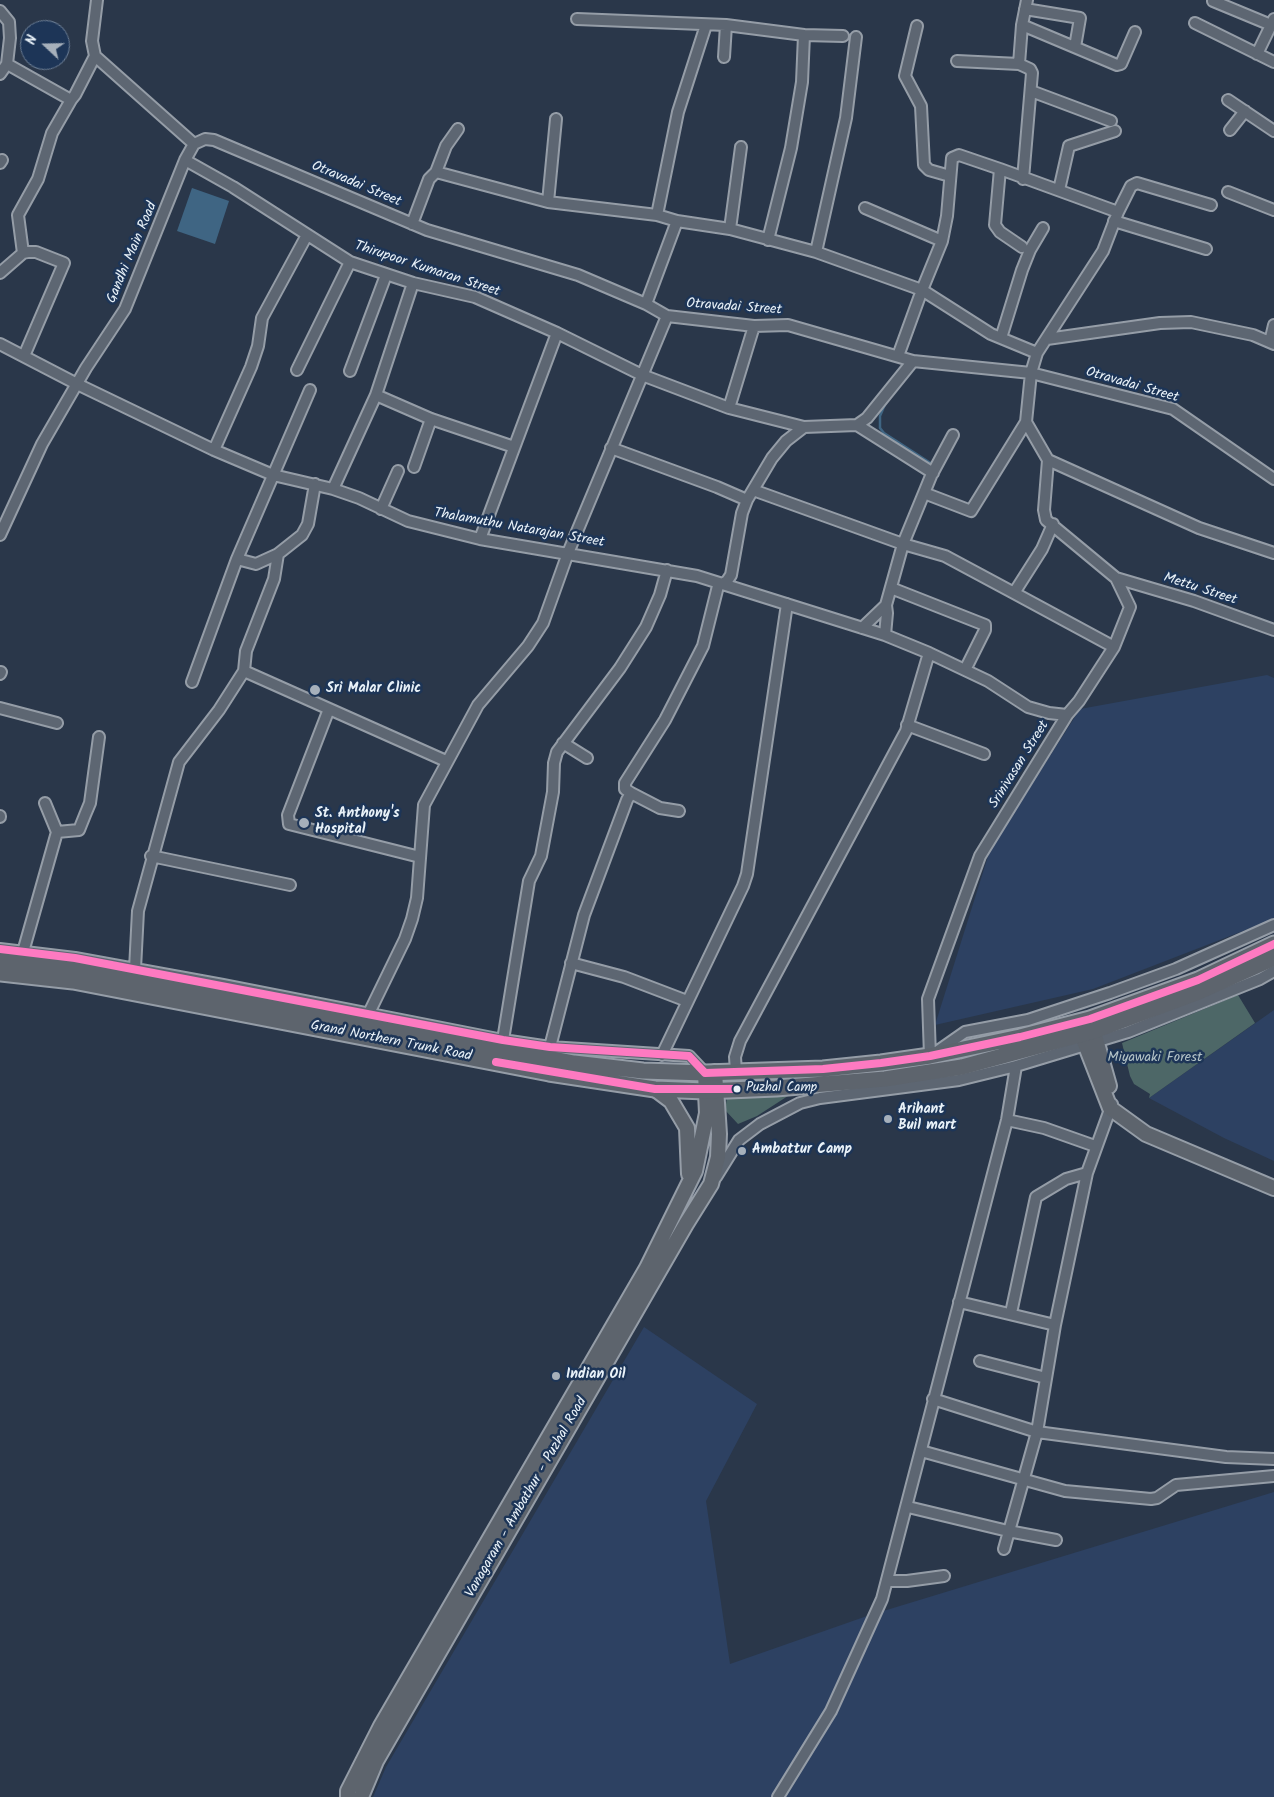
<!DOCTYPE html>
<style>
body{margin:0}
#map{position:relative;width:1274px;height:1797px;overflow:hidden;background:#2a374a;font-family:Kalam,sans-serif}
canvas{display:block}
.north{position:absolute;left:20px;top:20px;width:50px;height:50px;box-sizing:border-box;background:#1d3557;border:1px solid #6e8097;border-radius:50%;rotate:291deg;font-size:14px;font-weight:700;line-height:20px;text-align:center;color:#e8f1f8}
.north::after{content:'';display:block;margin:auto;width:18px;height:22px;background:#a6b0bb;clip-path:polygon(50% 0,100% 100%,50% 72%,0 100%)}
</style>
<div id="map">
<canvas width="1274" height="1797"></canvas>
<div class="north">N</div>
</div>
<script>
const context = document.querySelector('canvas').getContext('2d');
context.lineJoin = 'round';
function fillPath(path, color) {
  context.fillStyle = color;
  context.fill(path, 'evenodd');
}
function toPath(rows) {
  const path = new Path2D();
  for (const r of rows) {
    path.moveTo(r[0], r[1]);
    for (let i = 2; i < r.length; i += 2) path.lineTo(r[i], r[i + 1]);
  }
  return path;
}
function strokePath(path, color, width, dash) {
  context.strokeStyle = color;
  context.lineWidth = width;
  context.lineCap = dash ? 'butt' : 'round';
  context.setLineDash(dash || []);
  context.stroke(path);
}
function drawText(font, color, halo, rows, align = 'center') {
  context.font = font + ' Kalam,sans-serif';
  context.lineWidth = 5;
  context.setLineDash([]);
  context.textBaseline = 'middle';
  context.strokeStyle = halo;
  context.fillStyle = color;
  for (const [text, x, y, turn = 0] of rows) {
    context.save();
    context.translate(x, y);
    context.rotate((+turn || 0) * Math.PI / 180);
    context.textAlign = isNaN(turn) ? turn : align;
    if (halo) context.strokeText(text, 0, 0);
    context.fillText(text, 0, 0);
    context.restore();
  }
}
fillPath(toPath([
 [1267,675,1274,678,1274,919,1093,989,935,1025,990,850,1080,709],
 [1274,1010,1274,1161,1224,1138,1149,1098],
 [644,1327,757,1404,706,1501,730,1664,867,1616,1274,1492,1274,1797,373,1797,386,1767]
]), '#2d4162');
fillPath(toPath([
 [1238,995,1255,1023,1149,1098,1150,1094,1134,1084,1130,1076,1122,1043],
 [791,1094,757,1116,738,1124,725,1110,727,1098]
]), '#4d6767');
fillPath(toPath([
 [192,188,229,201,215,244,177,231]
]), '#3f6583');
strokePath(toPath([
 [886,402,880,416,880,428,884,433,932,464]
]), '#3f6583', 2.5);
const minor = toPath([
 [1213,1,1271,25],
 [1025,9,1080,18,1075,47],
 [0,11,9,22,10,38,7,64,0,74],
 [577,19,726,25,804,35],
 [1195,23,1274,62],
 [1022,25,1117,65,1121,64,1135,32],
 [917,26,905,76,921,106,924,165,929,170,950,176],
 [1257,54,1274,19],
 [724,57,726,25],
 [957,61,1019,64],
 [7,64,71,100,75,95,95,56],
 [1031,91,1111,121],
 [1228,100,1274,131],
 [1230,130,1245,111],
 [194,144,205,139,214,140,427,230,578,275,646,304,667,316,754,326,788,325,913,361,1031,373,1173,409,1274,479],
 [185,160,233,187,350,262,413,283,475,297,557,333,642,375,729,408,754,326],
 [0,163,2,160],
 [436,172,446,146,458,129],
 [1023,179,1032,73,1030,69,1019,64,1022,25,1027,0],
 [1059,190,1069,146,1115,131],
 [1228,192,1274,210],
 [548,202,556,119],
 [865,208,942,241],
 [1118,212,1131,186,1137,183,1211,205],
 [657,215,678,112,706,25],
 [1114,221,1206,249],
 [412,224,429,179,436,172,548,202,657,215,677,221],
 [730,229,741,147],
 [768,240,791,148,802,82,804,35,843,36],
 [816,252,922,290,942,241,947,216,952,158,959,155,1000,169],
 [23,253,18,215,38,179,52,133,71,100],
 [0,273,23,253,28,252,36,252,64,263,24,356],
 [646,304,677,221,730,229,816,252,846,118,856,37],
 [1001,338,1022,270,1030,250,1043,228],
 [1047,339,1160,323,1191,322,1253,335,1274,344],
 [1270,342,1274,325],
 [0,344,77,384,214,450,273,475,333,489,359,498,408,521,480,539,697,576,885,635,929,653,906,731,740,1041,735,1057,736,1071],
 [898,356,922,290,991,334,1037,353],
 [297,370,350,262],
 [350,371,386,275],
 [376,395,431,419,514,447],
 [857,425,933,473],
 [804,427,857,425,867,418,913,361],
 [611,448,717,487,747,500,772,458,786,441,804,427,729,408],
 [214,450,251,367,258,346,262,318,307,235],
 [1048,460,1199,528,1274,553],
 [414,467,431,419],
 [333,489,376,395,413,283],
 [753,490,903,544,945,556,1014,593,1042,549,1053,524],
 [924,493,971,511,1026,422],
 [381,509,398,471],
 [0,535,42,444,86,368,125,309,185,160,194,144,95,56,92,41,97,0],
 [480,539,557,333],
 [237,559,256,564,278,554,302,535,308,524,315,484],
 [1116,578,1194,601,1274,630],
 [891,588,985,625,985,630,965,670],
 [1014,593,1114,647],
 [862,628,886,605,903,544,931,476,953,435],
 [885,635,887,613,886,605],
 [929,653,988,681,1028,707,1049,713,1067,715],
 [244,671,446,761],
 [0,674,1,672],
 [192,682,237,559,310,390],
 [0,708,57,723],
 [329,709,288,815,289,824,420,857],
 [907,725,984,754],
 [563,743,587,758],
 [631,793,625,789,625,783,665,720,703,646,718,586,727,581,731,575,742,513,747,500],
 [45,803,57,832],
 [0,817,0,816],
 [151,856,290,885],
 [0,949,75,958,223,985,503,1040,550,1047,689,1056,705,1073],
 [23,952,57,832,79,830,85,815,90,803,99,737],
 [571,963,624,977,687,1001],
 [135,969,138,911,179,762,219,710,244,671,246,651,274,579,278,554],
 [369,1013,405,939,412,919,417,898,424,805,478,705,528,646,543,623,568,553,667,316],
 [503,1040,529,881,541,856,553,792,554,763,557,752,620,668,646,627,660,595,667,570],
 [550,1047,584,915,627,800,631,793,660,808,679,811],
 [935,1053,965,1032,1028,1020,1110,993,1176,969,1274,925],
 [662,1055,743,886,747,874,787,604],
 [930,1056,928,999,980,856,1067,715,1079,701,1114,647,1130,607,1116,578,1046,520,1044,510,1048,460,1026,422,1031,373,1037,353,1103,251,1118,212,1000,169,995,225,1000,232,1022,247],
 [1007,1120,1044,1128,1095,1146],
 [716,1177,739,1140,760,1124,800,1103,820,1098,959,1080,1016,1066,1128,1032,1260,979,1274,971],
 [959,1302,1055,1325],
 [1011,1313,1036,1197,1066,1179,1087,1173],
 [980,1361,1046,1378],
 [933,1399,1037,1432,1226,1457,1274,1459],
 [921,1451,1065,1491,1151,1499,1157,1498,1176,1485,1274,1476],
 [908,1507,1008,1531,1056,1540],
 [1004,1549,1037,1432,1055,1325,1087,1173,1112,1104],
 [887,1581,907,1581,944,1576],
 [778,1797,831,1711,882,1599,1007,1120,1016,1066]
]);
const major = toPath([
 [1091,1022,1109,1086],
 [1078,1026,1110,1108,1146,1134,1274,1188],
 [655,1089,671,1101,687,1128,689,1174],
 [348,1797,348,1791,381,1726,647,1268,695,1171,707,1113,705,1073],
 [361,1797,376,1761,686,1224,711,1184,718,1157,719,1134,715,1072]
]);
const highway = toPath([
 [0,960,79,968,574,1063,643,1071,705,1073,823,1069,881,1063,930,1056,1020,1037,1090,1019,1198,980,1274,944],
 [0,973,73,981,549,1073,655,1089,705,1091,776,1088,885,1079,962,1067,1094,1031,1199,992,1274,958]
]);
strokePath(minor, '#959da7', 14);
strokePath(major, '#959da7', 18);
strokePath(highway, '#959da7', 19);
strokePath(minor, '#5d6672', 10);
strokePath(major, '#5d646d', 14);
strokePath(highway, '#5d646d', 15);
strokePath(toPath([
 [0,949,75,958,503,1040,550,1047,689,1056,705,1073,823,1069,881,1063,930,1056,1020,1037,1090,1019,1198,980,1274,944],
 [496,1062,655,1089,737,1089]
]), '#fe7ac1', 8);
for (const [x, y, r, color] of [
 [315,690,6,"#a6b0bb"],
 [304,823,6,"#a6b0bb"],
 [737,1089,4.5,"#e8f1f8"],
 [888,1119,5,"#a6b0bb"],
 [742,1151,5,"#a6b0bb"],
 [556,1376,5,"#a6b0bb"]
]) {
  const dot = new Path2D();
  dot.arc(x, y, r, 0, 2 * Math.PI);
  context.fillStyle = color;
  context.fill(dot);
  strokePath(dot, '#1d3557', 2);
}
drawText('13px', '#e8f1f8', '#1d3557', [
 ["Puzhal Camp",746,1089]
], 'left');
drawText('14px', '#e8f1f8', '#1d3557', [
 ["Otravadai Street",356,185,23],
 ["Gandhi Main Road",133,253,-67],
 ["Thirupoor Kumaran Street",427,270,18],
 ["Otravadai Street",734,308,4],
 ["Otravadai Street",1132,386,16],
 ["Thalamuthu Natarajan Street",519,529,10],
 ["Mettu Street",1200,590,18],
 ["Srinivasan Street",1020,765,-58],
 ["Grand Northern Trunk Road",391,1042,11],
 ["Vanagaram - Ambathur - Puzhal Road",527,1498,-60]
]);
drawText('bold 14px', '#e8f1f8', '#1d3557', [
 ["Sri Malar Clinic",326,690],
 ["St. Anthony's",315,815],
 ["Hospital",315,831],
 ["Arihant",898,1111],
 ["Buil mart",898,1127],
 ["Ambattur Camp",752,1151],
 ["Indian Oil",566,1376]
], 'left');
drawText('14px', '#b4c3c7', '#1d3557', [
 ["Miyawaki Forest",1155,1059]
]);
</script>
